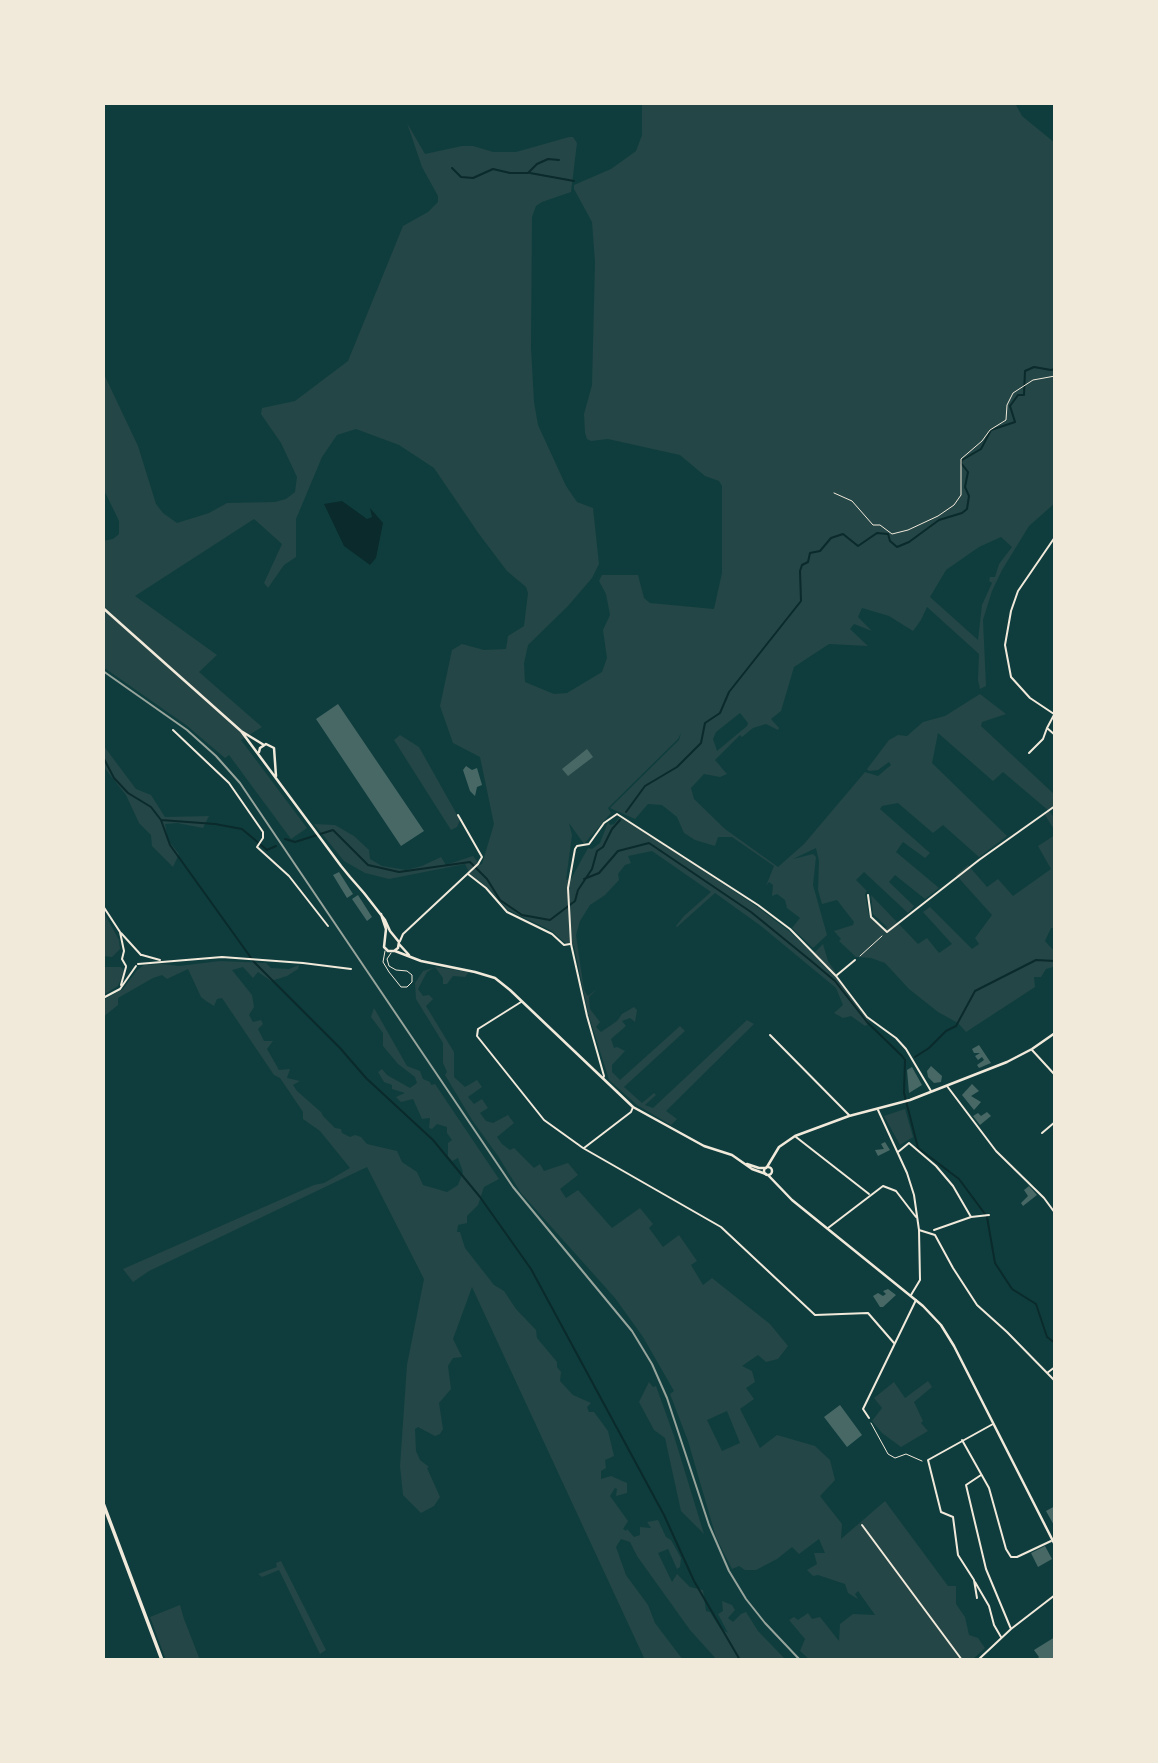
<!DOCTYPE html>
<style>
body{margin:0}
#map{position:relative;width:1158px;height:1763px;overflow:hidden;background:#0f3d3e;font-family:Merriweather,serif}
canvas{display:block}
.frame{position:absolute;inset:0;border:105px solid #f1e9da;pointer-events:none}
</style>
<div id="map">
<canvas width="1158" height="1763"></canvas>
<div class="frame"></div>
</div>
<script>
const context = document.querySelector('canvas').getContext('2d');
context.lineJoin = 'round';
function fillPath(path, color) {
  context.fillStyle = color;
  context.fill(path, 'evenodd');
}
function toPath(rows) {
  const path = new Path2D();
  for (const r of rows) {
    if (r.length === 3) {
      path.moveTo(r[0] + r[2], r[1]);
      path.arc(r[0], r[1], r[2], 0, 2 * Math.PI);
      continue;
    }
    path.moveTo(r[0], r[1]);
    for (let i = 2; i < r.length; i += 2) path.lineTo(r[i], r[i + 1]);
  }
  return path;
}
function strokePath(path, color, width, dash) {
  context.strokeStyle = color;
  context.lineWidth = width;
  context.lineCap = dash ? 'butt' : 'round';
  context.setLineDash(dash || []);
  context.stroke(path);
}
fillPath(toPath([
 [642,103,1015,103,1022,116,1055,143,1055,503,1029,526,1002,570,992,591,983,620,986,686,980,689,978,680,979,654,927,607,921,620,913,631,889,616,862,608,858,617,872,631,854,624,850,629,868,646,829,644,794,667,781,711,771,719,779,728,778,730,766,724,753,728,742,737,740,735,715,760,727,774,720,777,704,774,691,788,694,799,725,829,778,867,804,844,865,772,878,776,891,765,889,762,878,770,869,771,867,769,889,740,898,735,907,736,923,722,945,716,980,694,1006,714,982,722,981,726,1055,795,1055,805,1048,810,1050,812,1055,819,1055,831,1045,815,1049,811,1003,772,993,781,938,733,932,763,1007,836,979,857,943,825,933,833,898,803,882,806,880,809,930,853,925,858,903,842,896,852,939,888,925,899,895,875,889,882,914,906,908,913,864,872,856,880,867,891,865,894,869,916,884,930,887,927,873,914,871,895,918,944,927,938,939,953,952,944,923,912,930,907,972,949,979,944,975,938,992,915,956,875,968,865,987,887,998,879,1013,896,1051,869,1038,846,1055,835,1055,928,1051,928,1045,941,1055,952,1055,970,1053,967,1046,969,1041,977,1034,977,1035,987,966,1032,958,1023,938,1012,909,989,885,963,871,958,856,957,839,941,841,939,834,931,853,925,854,922,837,900,822,904,818,890,819,861,816,848,793,859,813,854,816,857,813,885,827,935,813,948,792,928,800,918,787,908,785,900,777,894,772,896,773,885,769,882,766,886,774,866,732,837,718,837,715,846,695,840,684,833,677,817,662,805,648,804,635,819,610,808,679,740,681,733,678,739,608,808,611,813,584,844,569,823,572,835,566,880,571,879,588,848,592,849,600,843,608,822,610,825,614,824,619,818,630,822,756,906,790,932,813,954,823,944,828,961,870,1023,865,1026,851,1016,843,1018,834,1013,843,1005,836,988,761,926,715,893,677,927,676,926,684,916,711,892,652,851,628,856,631,863,625,865,618,874,619,880,605,895,590,905,580,921,576,935,584,990,588,996,597,989,589,997,590,1009,600,1022,596,1027,601,1032,617,1021,622,1014,634,1007,637,1010,635,1022,630,1018,622,1021,626,1026,611,1039,614,1048,617,1047,625,1051,612,1065,612,1072,620,1080,680,1026,685,1031,624,1087,642,1103,654,1093,656,1095,645,1105,653,1108,747,1020,754,1024,666,1111,677,1119,671,1125,637,1105,609,1080,588,1013,574,946,564,942,552,931,508,910,488,888,470,874,465,864,389,879,365,873,344,861,314,824,335,825,354,836,369,850,370,859,382,866,406,870,422,866,441,857,446,865,473,856,480,865,482,864,494,824,480,757,453,743,440,706,452,650,462,644,484,650,506,649,508,636,524,626,528,593,526,587,507,571,479,534,434,468,399,445,356,429,337,435,322,457,296,519,296,557,284,565,268,588,264,583,282,544,254,519,135,596,217,655,199,672,262,727,241,740,307,828,291,839,229,755,225,758,186,725,103,667,103,541,113,539,119,534,119,521,103,488,103,372,138,446,156,504,163,513,177,523,209,513,227,503,275,502,286,499,295,492,297,477,281,443,261,414,262,408,295,401,348,361,403,226,428,212,438,202,438,196,422,167,407,123,425,154,462,146,473,146,493,152,516,152,569,137,573,137,577,143,571,192,542,202,536,206,532,217,531,348,534,402,538,425,566,486,577,502,593,508,599,564,592,578,568,606,528,645,524,663,525,682,554,694,567,693,602,672,607,658,603,630,610,615,606,594,599,581,602,575,638,575,644,598,650,603,714,609,722,573,722,486,719,481,705,476,680,455,608,439,591,441,587,439,585,433,584,414,592,385,595,262,592,222,574,189,574,185,611,169,636,151,642,135],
 [1001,537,1012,547,999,564,995,577,990,577,989,581,992,583,982,605,978,640,930,597,946,570,979,547],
 [740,713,748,723,747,726,717,751,713,739,716,732],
 [400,735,419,747,460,820,457,827,451,830,394,740],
 [103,745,136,789,151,795,165,817,209,816,203,828,177,823,165,824,168,840,179,854,173,867,152,846,151,835,139,823,126,795,103,766],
 [103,911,119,940,120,949,112,957,103,956],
 [220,961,266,963,271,968,289,969,299,965,298,969,287,976,271,981,258,972,253,978,243,967,232,970,252,995,254,1007,249,1015,253,1022,261,1020,263,1024,258,1029,264,1041,273,1041,267,1049,279,1070,290,1069,287,1078,300,1081,293,1085,297,1091,321,1112,323,1116,335,1128,341,1129,342,1133,350,1137,355,1135,361,1137,367,1144,397,1151,402,1162,417,1172,423,1185,447,1192,458,1185,463,1172,458,1158,452,1161,448,1156,448,1143,452,1140,447,1133,447,1127,437,1124,432,1129,429,1128,430,1118,422,1119,413,1099,401,1102,396,1097,405,1093,392,1089,392,1085,384,1082,378,1072,382,1069,387,1075,410,1088,417,1083,415,1077,398,1064,383,1046,383,1033,371,1017,374,1008,407,1066,420,1071,423,1079,430,1082,431,1085,435,1084,499,1179,484,1187,478,1205,467,1216,467,1223,458,1225,457,1232,460,1232,465,1248,494,1285,504,1291,516,1309,536,1330,537,1338,557,1362,557,1367,561,1372,560,1381,573,1395,591,1403,587,1407,589,1412,594,1412,608,1431,614,1456,605,1460,606,1468,601,1471,601,1479,611,1476,627,1483,627,1493,616,1496,617,1489,615,1488,610,1496,628,1521,623,1529,626,1531,627,1529,634,1537,640,1535,640,1527,651,1528,647,1522,658,1520,666,1537,671,1540,681,1558,680,1567,677,1569,668,1549,658,1553,672,1582,677,1574,690,1587,703,1590,706,1611,710,1612,720,1628,728,1633,718,1614,723,1611,722,1601,732,1605,735,1610,728,1618,733,1622,741,1614,746,1612,758,1631,786,1660,717,1660,690,1630,637,1556,630,1542,621,1539,616,1547,626,1575,648,1605,655,1623,683,1660,645,1660,472,1287,453,1339,462,1357,453,1358,448,1366,451,1389,439,1403,443,1429,440,1434,435,1436,418,1427,415,1429,416,1451,420,1460,429,1467,427,1468,440,1497,434,1506,421,1513,403,1495,400,1466,407,1365,424,1279,367,1167,149,1271,133,1282,123,1269,314,1185,324,1183,350,1168,320,1131,303,1119,303,1112,280,1078,274,1075,222,998,217,999,214,1006,206,1001,201,997,188,969,167,979,162,975,153,978,118,998,118,1005,103,1017,103,1000,123,989,137,970,144,965,163,964,179,966],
 [103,967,121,967,124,971,118,986,103,995],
 [435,967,427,972,418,989,423,996,429,995,433,999,426,1006,454,1052,454,1077,465,1087,477,1080,482,1087,468,1097,474,1104,482,1099,488,1108,480,1113,486,1121,493,1123,508,1115,514,1123,497,1137,502,1144,510,1150,514,1148,534,1168,540,1164,544,1171,568,1163,578,1175,560,1189,566,1198,578,1190,612,1228,640,1208,653,1224,649,1228,663,1247,679,1235,697,1261,691,1265,703,1285,712,1278,770,1324,788,1346,778,1359,766,1362,758,1355,742,1366,752,1371,755,1382,746,1388,754,1399,740,1409,760,1448,777,1435,815,1446,830,1460,835,1480,820,1496,842,1524,841,1539,885,1501,948,1586,956,1586,956,1604,965,1617,969,1635,978,1638,985,1648,972,1660,810,1660,800,1651,805,1639,789,1620,794,1617,798,1620,808,1613,812,1619,820,1617,839,1641,840,1624,853,1614,875,1615,858,1591,855,1594,858,1599,848,1593,845,1584,818,1575,813,1576,807,1570,817,1564,814,1553,825,1553,819,1539,799,1554,792,1547,777,1559,756,1570,745,1570,739,1566,732,1569,716,1537,688,1441,670,1394,674,1391,643,1337,615,1298,521,1193,498,1156,472,1120,445,1075,447,1072,443,1063,443,1043,416,999,415,983,423,971,436,967,469,972,465,977,453,976,447,984,443,984,443,978],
 [727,1411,740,1443,722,1451,707,1420],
 [905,1109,913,1137,900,1145,884,1116],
 [928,1381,932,1387,914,1402,923,1421,921,1423,928,1431,901,1447,882,1433,872,1421,882,1408,874,1398,894,1382,905,1398],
 [649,1382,653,1387,656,1386,674,1436,704,1534,681,1511,665,1438,654,1430,639,1402],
 [281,1561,326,1650,320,1654,279,1570,262,1577,258,1574,277,1567,276,1563],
 [180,1605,184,1619,200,1660,166,1660,150,1617]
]), '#244646');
fillPath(toPath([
 [342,501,367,519,372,517,370,508,383,523,376,558,370,565,344,546,324,504]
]), '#0a2a2b');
strokePath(toPath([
 [452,168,461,177,473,178,493,169,510,173,528,173,537,164,548,159,559,160],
 [530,173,574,181],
 [103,757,114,778,128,793,151,807,161,820,170,845,254,962,340,1048,366,1078,433,1140,480,1197,531,1269,664,1515,694,1581,740,1660],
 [626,812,645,786,677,767,701,743,705,723,720,713,729,692,801,601,800,571,802,565,808,562,810,553,820,551,831,538,843,534,858,546,877,533,888,534,890,541,897,547,909,542,939,520,962,513,967,509,969,496,965,487,968,472,961,463,962,460,981,449,991,430,1015,422,1010,406,1018,395,1024,395,1025,371,1034,367,1051,370,1055,369],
 [161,820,215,824,242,829,267,850,276,846],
 [285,839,295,842,333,830,368,865,399,872,470,862,487,879,500,900,522,915,550,920,575,901,578,890,592,869,597,851,603,847,612,829,620,820],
 [584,879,599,873,618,851,649,843,751,912,810,960,835,981,867,1022,902,1056,905,1060,904,1093,918,1148,959,1179,985,1214],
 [915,1057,929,1048,946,1031,956,1026,975,991,1036,960,1055,961],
 [987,1217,995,1263,1012,1289,1036,1304,1047,1337,1055,1343]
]), '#0a2a2b', 2);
fillPath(toPath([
 [338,704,424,831,401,846,316,719],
 [587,749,593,757,568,776,562,769],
 [466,766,472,770,477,768,482,785,477,787,475,796,470,791,463,770],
 [339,872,353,894,347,898,333,875],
 [358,895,372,917,367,921,352,899],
 [979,1045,991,1063,979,1068,977,1065,984,1060,982,1057,978,1060,975,1056,980,1053,974,1053,972,1049],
 [931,1066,942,1076,941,1082,934,1083,928,1077,927,1071],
 [912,1067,922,1085,909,1093,907,1070],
 [972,1084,979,1091,971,1096,981,1102,974,1110,962,1095],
 [987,1112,991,1116,980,1125,973,1116,978,1113,981,1116],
 [885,1142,890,1150,878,1156,875,1150,884,1149,881,1144],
 [1029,1186,1037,1195,1023,1206,1021,1203,1028,1196,1024,1190],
 [888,1289,896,1295,883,1307,880,1307,873,1296,878,1293,883,1296,886,1294,883,1291],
 [840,1405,862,1435,847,1447,824,1417],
 [1055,1506,1055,1527,1046,1511],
 [1045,1546,1052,1559,1038,1567,1031,1553],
 [1055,1637,1055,1657,1051,1660,1036,1660,1039,1657,1034,1650]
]), '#486865');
strokePath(toPath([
 [834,493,852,501,873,525,880,525,892,534,908,530,938,516,954,505,961,495,961,459,982,441,990,430,1006,420,1007,405,1013,393,1033,380,1055,376],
 [860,956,882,936],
 [871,1423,888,1454,895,1458,906,1454,922,1461]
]), '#f1e9da', 1);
strokePath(toPath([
 [385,951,383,962,389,972,401,987,407,987,412,982,412,975,407,971,396,970,389,966,387,959,391,953]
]), '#f1e9da', 1);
strokePath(toPath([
 [1055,713,1047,728,1055,735],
 [1054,714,1030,698,1011,677,1005,645,1011,611,1018,591,1055,537],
 [173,730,229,783,263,832,263,838,257,847,289,876,328,926],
 [1029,753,1043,739,1047,728],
 [468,874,486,888,507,912,552,934,564,945,570,944],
 [868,895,871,917,887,932,979,860,1055,806],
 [103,906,120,932,124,951,122,959,126,966],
 [121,933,141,955],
 [400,941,403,934,478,864,482,857,458,815],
 [142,955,160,960],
 [138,964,222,957,303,963,351,969],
 [837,975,855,960],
 [121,985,126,967],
 [103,998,120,989,136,966],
 [521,1002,478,1029,477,1036,544,1120,583,1148,721,1227,815,1315,868,1313,894,1343],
 [770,1035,849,1115],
 [1032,1050,1055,1075],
 [603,1078,604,1076,587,1016,571,944,568,888,575,849,577,846,589,844,604,823,617,814,758,905,790,929,836,976,867,1017,896,1038,906,1049,931,1091],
 [947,1086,996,1151,1044,1198,1055,1213],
 [878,1110,907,1173,914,1195,919,1230,920,1280,911,1295],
 [1042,1133,1055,1122],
 [796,1137,869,1194],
 [584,1148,631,1112,633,1107],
 [898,1152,909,1143,936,1166,953,1186,971,1217],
 [828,1228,883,1186,896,1191,916,1217],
 [919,1230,935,1235,953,1268,977,1305,1007,1332,1055,1381],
 [934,1230,971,1217,989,1215],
 [1047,1373,1055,1367],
 [869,1418,863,1409,916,1300],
 [962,1440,989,1488,1006,1549,1011,1557,1017,1557,1051,1541],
 [981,1475,966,1485,986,1569,1011,1629],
 [862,1525,962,1660],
 [975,1582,989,1606,994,1625,1001,1637],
 [977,1598,974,1580,958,1555,953,1517,941,1512,928,1460,993,1424],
 [978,1660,1011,1629,1055,1595]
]), '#f1e9da', 2);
strokePath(toPath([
 [103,608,241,731,264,745],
 [241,731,341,866,350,877,364,893,385,920,390,931,399,942,398,948,394,951,388,951,384,947,386,929,381,914],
 [259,752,260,748,266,744,274,748,276,776],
 [399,944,409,955],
 [395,951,421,961,475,972,495,978,510,990,633,1107,704,1146,732,1155,752,1169,766,1174],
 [747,1164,759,1168,766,1168]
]), '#f1e9da', 2.5);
strokePath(toPath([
 [767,1167,779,1147,795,1136,849,1116,910,1100,1007,1062,1032,1049,1055,1033],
 [768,1171,4],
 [768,1175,792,1200,923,1306,941,1325,954,1346,1055,1545]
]), '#f1e9da', 2.5);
strokePath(toPath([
 [103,1503,162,1660]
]), '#f1e9da', 3.5);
strokePath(toPath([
 [103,671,187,730,216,756,240,783,513,1187,632,1331,652,1364,667,1398,709,1525,729,1571,746,1599,765,1623,800,1660]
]), '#97a49c', 2);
</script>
